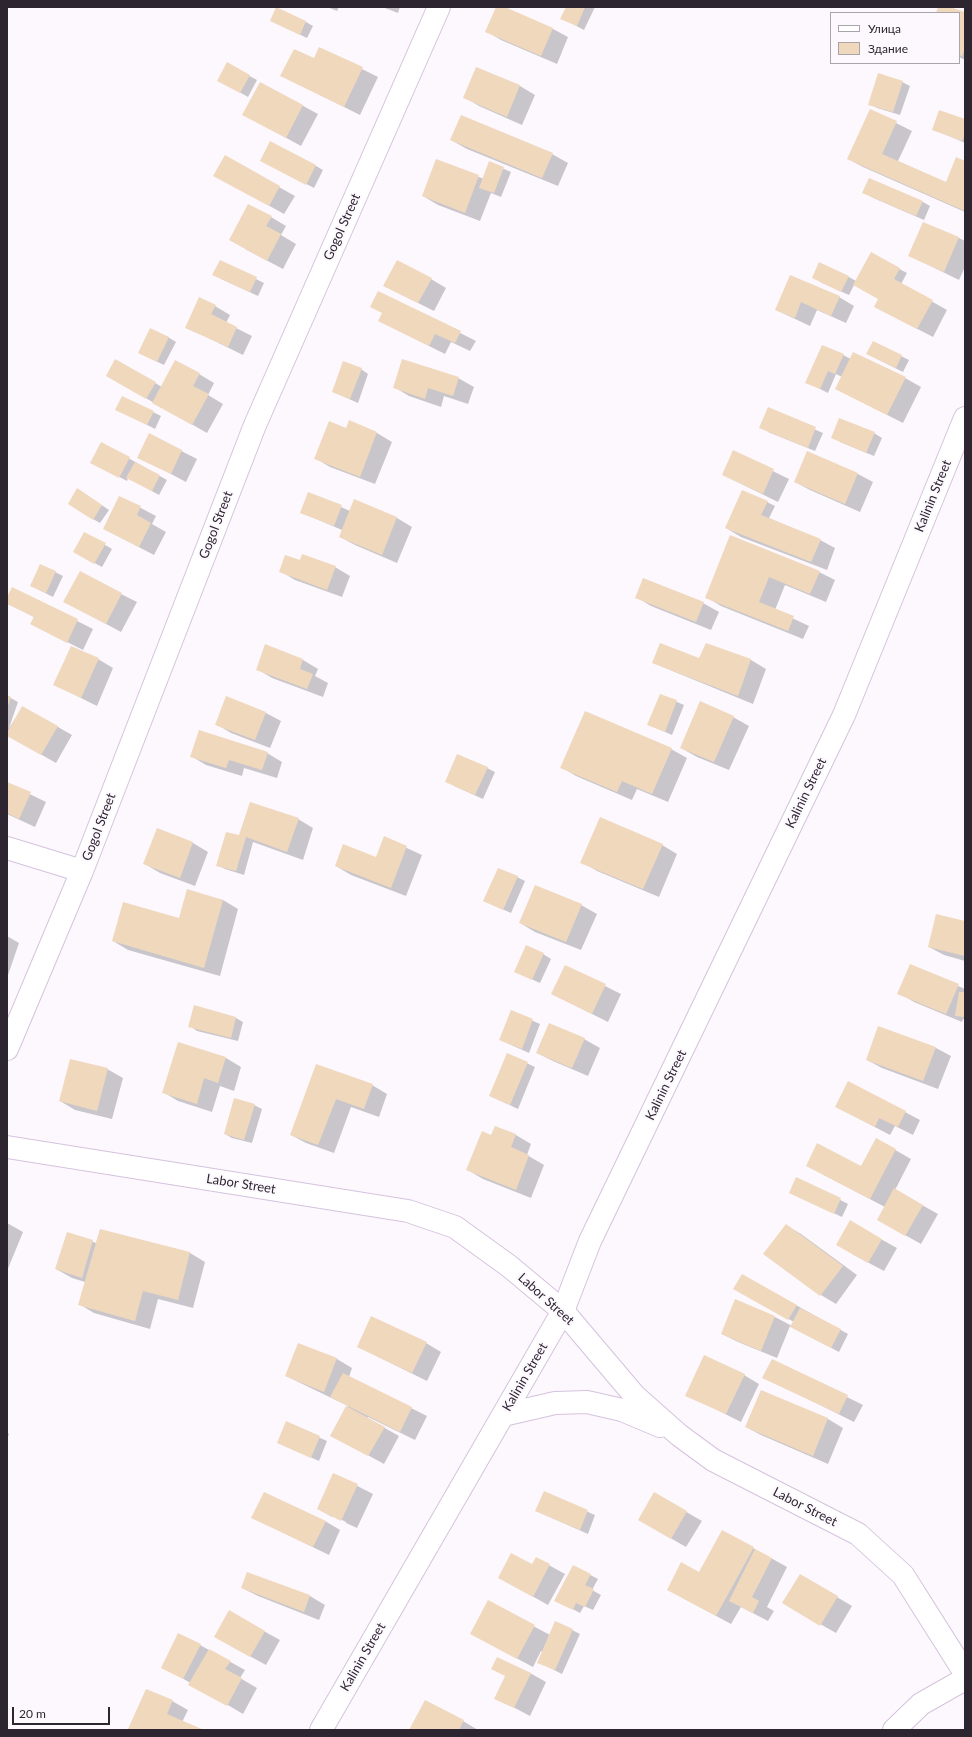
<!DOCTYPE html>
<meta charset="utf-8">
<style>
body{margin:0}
#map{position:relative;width:972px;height:1737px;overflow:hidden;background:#fcf8fe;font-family:Lato,sans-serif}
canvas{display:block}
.frame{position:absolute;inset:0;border:8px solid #2d2530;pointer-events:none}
.legend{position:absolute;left:830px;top:12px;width:130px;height:52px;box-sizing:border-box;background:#fcf8fe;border:1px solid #a9a4ac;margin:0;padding:5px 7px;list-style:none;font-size:12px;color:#2d2530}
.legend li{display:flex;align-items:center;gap:8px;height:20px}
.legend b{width:20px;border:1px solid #a9a4ac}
.scale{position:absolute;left:12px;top:1707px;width:98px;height:18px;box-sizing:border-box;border:2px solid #2d2530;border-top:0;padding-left:5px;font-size:12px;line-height:14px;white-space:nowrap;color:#2d2530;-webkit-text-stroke:3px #fcf8fe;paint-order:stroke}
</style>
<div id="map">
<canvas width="972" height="1737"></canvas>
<div class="frame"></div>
<ul class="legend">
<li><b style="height:5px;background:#fff"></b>Улица</li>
<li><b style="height:11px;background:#f0d8bd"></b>Здание</li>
</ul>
<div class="scale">20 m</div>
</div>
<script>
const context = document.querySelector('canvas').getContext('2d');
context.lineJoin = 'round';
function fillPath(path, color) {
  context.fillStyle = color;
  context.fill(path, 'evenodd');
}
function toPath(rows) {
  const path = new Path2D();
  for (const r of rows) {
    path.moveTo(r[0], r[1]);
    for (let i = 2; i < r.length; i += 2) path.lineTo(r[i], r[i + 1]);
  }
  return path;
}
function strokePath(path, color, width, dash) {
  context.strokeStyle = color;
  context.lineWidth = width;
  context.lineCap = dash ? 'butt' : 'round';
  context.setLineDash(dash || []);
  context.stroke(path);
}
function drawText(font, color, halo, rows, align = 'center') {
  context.font = font + ' Lato,sans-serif';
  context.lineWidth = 4;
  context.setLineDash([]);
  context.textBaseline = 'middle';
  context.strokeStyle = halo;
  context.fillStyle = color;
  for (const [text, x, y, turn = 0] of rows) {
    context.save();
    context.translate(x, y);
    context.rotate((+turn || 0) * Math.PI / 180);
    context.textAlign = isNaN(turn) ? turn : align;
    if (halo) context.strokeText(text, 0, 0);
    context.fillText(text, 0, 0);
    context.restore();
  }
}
fillPath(toPath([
 [327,7,339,7,337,11],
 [382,7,400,7,398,13],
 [497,7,503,7,553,29,568,37,557,64,501,40,486,31],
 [567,7,595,7,584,30,569,22],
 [939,7,947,7,965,13,965,60,959,57,959,13,937,13],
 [271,21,306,22,313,26,307,38],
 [320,48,378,77,360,115,282,76,314,60],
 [227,64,257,80,248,97,218,80],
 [477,68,520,86,535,95,522,125,479,106,464,97],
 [902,82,910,86,900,115,877,108,870,104],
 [261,83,318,114,301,146,259,123],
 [870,110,912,131,898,161,947,183,965,162,965,212,863,167,848,159],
 [965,120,965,143,933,129],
 [451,140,552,154,568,163,558,186,467,149],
 [225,157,295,196,284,214,230,184],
 [437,160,484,179,490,163,511,172,501,197,491,193,480,221,438,205,423,196],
 [268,164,316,166,323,170,314,188],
 [871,197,923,202,930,206,924,220],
 [271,217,286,226,281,235,296,244,283,269,245,249],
 [959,238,965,241,965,267,959,280,910,256],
 [871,254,907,273,901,284,947,310,933,337,875,307,879,299,854,285,849,295,820,282,849,277,856,281],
 [220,261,264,283,258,296,221,279],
 [791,276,839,297,854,306,846,323,817,310,810,326,776,310],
 [431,279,446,288,434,311,400,294],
 [379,292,476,341,470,351,451,342,445,354,379,321,383,313],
 [215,306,230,315,226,323,252,336,243,355,186,327],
 [168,337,176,342,164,365,139,353],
 [873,342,909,360,903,372,875,358],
 [843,355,851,359,905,378,921,387,903,423,836,389,842,377,836,374,828,393,806,382],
 [116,360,162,387,199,374,214,383,208,395,223,404,207,433,107,376],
 [361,369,368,374,358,403,333,392],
 [458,378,474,387,468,404,444,396,441,407,409,396,394,387],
 [768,409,823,433,815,451,768,432],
 [153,412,161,416,155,429,124,413],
 [349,422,377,433,392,442,375,484,330,467,315,458,347,429],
 [874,433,882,438,874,456,840,442],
 [150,435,197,459,186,482,139,457],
 [102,443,167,480,159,495,128,478,127,481,99,466],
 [734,452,789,479,778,502,723,475],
 [808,452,858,474,873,482,860,512,810,490,795,482],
 [309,493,350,511,355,500,397,518,412,527,397,563,355,545,340,537,342,530,302,513],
 [85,494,109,510,100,523,93,519],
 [120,497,156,516,152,524,166,532,154,555,104,529],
 [767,502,775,506,769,518,820,540,835,548,827,570,741,537,726,528],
 [85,533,112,549,102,567,74,552],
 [731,536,819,572,835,580,826,602,785,585,775,610,809,626,803,639,721,606,706,597],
 [300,561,335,567,350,576,342,597,295,580,280,571],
 [55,572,63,576,53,597,31,586],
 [12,588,93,629,83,650,31,624,34,617,7,603],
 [121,594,137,602,121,632,80,610],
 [636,597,703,603,719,612,711,630,651,606],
 [706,644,751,660,766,669,753,704,653,663,699,659],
 [266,646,303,660,318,669,315,676,328,683,323,697,272,678,257,669],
 [98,659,113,668,97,706,55,685],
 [661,695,684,705,672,735,649,725],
 [7,696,18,702,9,728,23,707,72,735,56,763,7,735],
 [266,713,281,721,270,748,231,733,216,724],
 [733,717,749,726,729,770,697,757,681,748],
 [671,749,687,758,668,802,637,789,632,800,576,776,561,767],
 [267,753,282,762,277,778,244,768,242,776,206,765,191,756],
 [487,768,495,772,483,799,454,786],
 [7,783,46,802,35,827,7,814],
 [298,819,313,828,303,860,253,842,244,875,225,869,217,865,245,838,240,834],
 [158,830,193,843,208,852,195,886,160,873,145,864],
 [385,838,422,855,406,896,351,875,336,866,377,859],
 [662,845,677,854,659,897,597,871,582,862],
 [517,877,525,881,511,913,484,901],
 [188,891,223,900,238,909,220,976,128,950,113,941,180,920],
 [581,905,597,914,581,950,535,932,520,923],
 [965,922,965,961,944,955,929,947],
 [7,936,19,943,7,978],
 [543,954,551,959,540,983,516,972],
 [911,965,965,989,965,1020,963,1019,962,1022,914,1002,899,993],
 [565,966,621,994,608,1022,552,994],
 [195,1007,236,1018,243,1022,238,1041,197,1031,190,1026],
 [511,1011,540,1024,529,1053,500,1040],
 [549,1025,584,1039,600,1048,588,1076,553,1061,537,1053],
 [179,1044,226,1058,241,1067,234,1091,220,1086,212,1112,178,1101,163,1092],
 [936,1048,951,1056,938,1089,882,1068,867,1060],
 [507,1054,535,1067,518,1109,490,1096],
 [317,1065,372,1085,387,1094,379,1117,351,1107,334,1153,306,1143,291,1135],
 [107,1069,123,1078,112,1119,75,1110,60,1101],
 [254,1105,262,1109,252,1143,232,1138,225,1134],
 [905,1112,920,1120,913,1135,895,1126,890,1135,852,1115],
 [495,1127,516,1135,531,1144,527,1155,544,1165,531,1198,483,1179,468,1170,492,1136],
 [876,1139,911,1159,895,1190,938,1214,921,1244,878,1220,885,1207,822,1174,862,1167],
 [797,1178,848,1204,842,1217,790,1193],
 [850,1222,897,1248,884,1271,852,1254],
 [7,1223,23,1232,7,1271],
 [786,1225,801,1234,857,1275,836,1304,821,1295],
 [100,1230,190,1253,205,1262,193,1308,158,1299,150,1329,94,1313,79,1304,85,1282,72,1278,56,1269,68,1233,96,1243],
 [742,1275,848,1334,839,1352,790,1326,777,1358,738,1342,722,1334,736,1301,775,1317,792,1326,794,1322,734,1289],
 [426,1343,441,1352,427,1381,358,1347],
 [299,1344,337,1359,352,1368,349,1377,427,1416,415,1440,368,1417,367,1418,399,1436,384,1464,331,1435,348,1406,286,1376],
 [773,1360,863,1405,854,1422,764,1377],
 [744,1375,759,1384,741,1422,687,1395],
 [761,1391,828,1419,843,1428,828,1464,761,1435,746,1427],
 [287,1423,327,1441,319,1461,278,1443],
 [7,1432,9,1434,7,1440],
 [334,1474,373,1494,357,1528,346,1523,346,1522,332,1515,332,1517,318,1509],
 [544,1493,595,1515,588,1534,536,1511],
 [655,1494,702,1521,686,1547,639,1520],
 [253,1518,325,1521,340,1530,329,1555],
 [753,1548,787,1567,767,1607,774,1611,768,1621,741,1607,731,1624,683,1598,699,1573],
 [536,1558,565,1574,548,1605,514,1586,532,1566],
 [573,1566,598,1579,592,1590,601,1595,593,1610,584,1606,580,1613,563,1604],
 [800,1575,852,1606,836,1633,783,1603],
 [242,1588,310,1596,325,1605,319,1620,258,1596],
 [488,1602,550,1635,556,1622,580,1634,562,1674,538,1662,543,1652,541,1651,533,1667,486,1642],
 [229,1612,280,1640,266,1665,215,1637],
 [200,1645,245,1670,240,1678,257,1688,243,1714,170,1671],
 [530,1673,546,1682,530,1716,496,1698,506,1676],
 [172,1701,188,1710,182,1722,201,1730,129,1729],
 [463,1721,478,1730,411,1730]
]), '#0003');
fillPath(toPath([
 [276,7,306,21,300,35,270,21],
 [496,7,505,7,553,28,541,56,485,32],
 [566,7,585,7,577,26,560,19],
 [938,7,950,7,965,12,965,48,962,56,959,55,959,13,936,13],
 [319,47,363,67,344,107,280,76,294,49,314,58],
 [227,62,250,75,240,93,217,81],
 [476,67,520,85,507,117,463,98],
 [878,73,903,81,893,112,868,105],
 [260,82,303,105,286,138,242,115],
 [870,109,897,121,882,154,946,182,956,157,965,161,965,211,847,159],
 [939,110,965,119,965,134,962,141,932,130],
 [461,115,553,153,542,178,450,140],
 [270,141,316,165,306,185,260,161],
 [225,155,280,186,269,206,213,176],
 [436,159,479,175,465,213,422,196],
 [489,161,504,167,494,193,479,188],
 [869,178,923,201,916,216,862,193],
 [248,204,272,216,266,226,281,234,267,261,229,240],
 [923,222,959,237,944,272,908,256],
 [871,252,900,268,894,279,933,300,917,329,874,307,878,299,853,285],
 [220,260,257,277,250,292,212,275],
 [397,260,432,278,418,303,383,286],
 [819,262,849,276,841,292,812,278],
 [790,275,840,296,831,316,801,302,795,318,775,310],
 [378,291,461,331,455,343,435,334,429,346,378,321,382,313,370,307],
 [199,297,216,305,211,314,237,327,228,347,185,328],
 [150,328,169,337,157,362,138,353],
 [873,341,902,355,896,368,866,354],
 [822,345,844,354,835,374,828,371,820,389,805,383],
 [853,352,906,377,887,415,835,389],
 [115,359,156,382,146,399,106,376],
 [402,359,459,377,453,396,428,388,425,399,393,388],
 [175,360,200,373,193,386,209,394,192,425,152,403],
 [343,361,362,368,350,399,332,392],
 [122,396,154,411,147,425,115,410],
 [768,407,816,427,808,448,759,428],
 [839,418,875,432,866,453,831,438],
 [349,420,377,432,360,477,314,459,329,421,346,428],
 [149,433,182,450,171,474,137,458],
 [101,442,130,457,119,478,90,463],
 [733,450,774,469,763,494,722,475],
 [807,451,858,473,845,504,794,482],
 [135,462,160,475,152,491,126,478],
 [77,488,102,505,93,520,68,504],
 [742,490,768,501,761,515,821,539,811,562,725,528],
 [308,492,342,505,334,526,300,513],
 [119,496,141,506,137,515,151,523,139,547,103,529],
 [354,499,397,517,382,555,339,537],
 [84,532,106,543,94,564,73,552],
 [730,535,820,571,810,594,769,577,759,602,794,616,788,631,705,598],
 [302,554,336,566,327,590,279,572,285,555,300,560],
 [40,564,56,571,46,593,30,586],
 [80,571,122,593,106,624,63,602],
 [643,578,704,602,696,622,635,598],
 [12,587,78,619,67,643,30,624,34,617,7,604,7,597],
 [660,643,699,658,706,643,751,659,738,696,652,663],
 [265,644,303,659,300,669,313,674,307,689,256,670],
 [71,646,99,658,81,698,53,685],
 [660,694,677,700,665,732,647,725],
 [7,695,11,697,7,708],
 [226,696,266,712,255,740,215,725],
 [700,701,734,716,714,762,680,748],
 [22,706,58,726,41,755,7,736,7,733],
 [585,711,672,748,652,794,622,781,617,792,560,768],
 [199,730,268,752,262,770,229,760,226,768,190,757],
 [457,754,488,767,475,795,445,782],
 [7,782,31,792,19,819,7,813],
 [250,802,299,818,287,852,246,837,236,871,216,866,226,832,239,835],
 [600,817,663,844,643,889,580,863],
 [157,828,193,842,180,878,143,864],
 [384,836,407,846,391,888,335,866,343,844,376,857],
 [498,868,518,876,503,910,483,901],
 [535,885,582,904,566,942,519,923],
 [187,889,223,900,204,968,112,941,123,902,179,918],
 [936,914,965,921,965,956,928,947],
 [526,945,544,953,532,980,514,972],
 [910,964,959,984,946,1014,897,994],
 [565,965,606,984,592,1014,551,994],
 [959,992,965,992,965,1017,955,1016],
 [194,1005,236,1017,231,1038,188,1027],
 [511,1010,533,1019,522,1049,499,1040],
 [549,1023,585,1038,572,1068,536,1053],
 [878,1026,936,1047,923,1081,866,1060],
 [178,1042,226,1057,218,1083,204,1078,197,1104,162,1093],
 [507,1053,528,1062,510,1105,489,1096],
 [70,1059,108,1068,97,1111,59,1101],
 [316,1064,373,1084,364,1109,336,1099,318,1145,290,1135],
 [848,1081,906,1111,898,1127,879,1118,875,1127,835,1107],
 [234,1098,255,1104,244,1140,224,1134],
 [495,1126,516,1134,511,1147,529,1155,516,1190,466,1170,482,1131,491,1135],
 [876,1138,896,1149,870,1199,806,1166,817,1143,861,1166],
 [796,1177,841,1198,834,1214,789,1193],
 [894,1188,923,1205,905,1236,877,1220],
 [850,1220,882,1239,868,1263,836,1245],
 [786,1224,843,1266,820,1296,763,1254],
 [100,1229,190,1252,178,1300,143,1291,135,1321,78,1305],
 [67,1232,93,1240,82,1278,55,1269],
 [742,1274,797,1305,788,1320,733,1289],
 [735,1299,775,1316,761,1351,721,1334],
 [800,1308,841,1329,831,1348,790,1327],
 [371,1316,427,1342,412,1373,357,1347],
 [298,1343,337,1358,324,1392,285,1376],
 [704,1355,745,1374,726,1414,685,1396],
 [772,1359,848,1395,839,1414,762,1378],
 [343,1373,412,1407,400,1432,330,1397],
 [761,1390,828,1418,813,1456,745,1427],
 [346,1406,385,1427,368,1456,330,1436],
 [286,1421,320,1436,311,1458,277,1443],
 [333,1473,358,1484,341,1521,317,1509],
 [544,1491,588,1510,580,1530,535,1511],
 [264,1492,326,1521,313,1547,251,1518],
 [654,1492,687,1511,671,1539,638,1520],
 [722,1530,754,1547,716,1616,667,1590,681,1562,699,1572],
 [755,1549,772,1558,752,1597,759,1601,753,1613,729,1601],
 [511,1553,532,1564,536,1557,550,1564,533,1597,498,1578],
 [573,1565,591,1574,585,1585,594,1589,585,1607,576,1603,573,1610,554,1601],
 [247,1572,310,1595,304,1612,241,1588],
 [800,1574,838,1596,820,1626,782,1603],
 [488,1600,535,1625,517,1659,470,1634],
 [229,1610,265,1631,250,1657,214,1637],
 [555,1621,573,1629,555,1670,537,1663],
 [178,1633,201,1644,183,1679,161,1668],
 [209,1649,231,1661,225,1669,242,1678,227,1706,188,1685],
 [497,1657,531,1673,514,1708,494,1699,505,1676,491,1669],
 [146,1689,173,1700,167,1714,204,1730,128,1729],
 [425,1700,464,1720,459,1730,409,1730]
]), '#f0d8bd');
const street = toPath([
 [7,848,82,871],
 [7,1049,82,871,255,425,439,7],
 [7,1147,408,1211,455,1227,509,1266,563,1311,590,1241,844,715,965,418]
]);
const secondary = toPath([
 [503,1415,555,1403,587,1402,622,1410,660,1426],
 [321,1730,563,1311,635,1396,679,1435,713,1460,858,1534,903,1575,965,1673],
 [894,1730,921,1704,965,1679]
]);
strokePath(street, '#d6c2de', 24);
strokePath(secondary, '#d6c2de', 24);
strokePath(street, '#fff', 22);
strokePath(secondary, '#fff', 22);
drawText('13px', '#2d2530', '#fcf8fe', [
 ["Gogol Street",342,227,-66],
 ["Kalinin Street",933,496,-68],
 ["Gogol Street",216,525,-69],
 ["Kalinin Street",806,793,-64],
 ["Gogol Street",99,827,-69],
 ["Kalinin Street",666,1085,-64],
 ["Labor Street",241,1184,9],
 ["Labor Street",546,1299,42],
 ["Kalinin Street",525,1377,-60],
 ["Labor Street",805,1507,27],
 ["Kalinin Street",363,1657,-60]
]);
</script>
